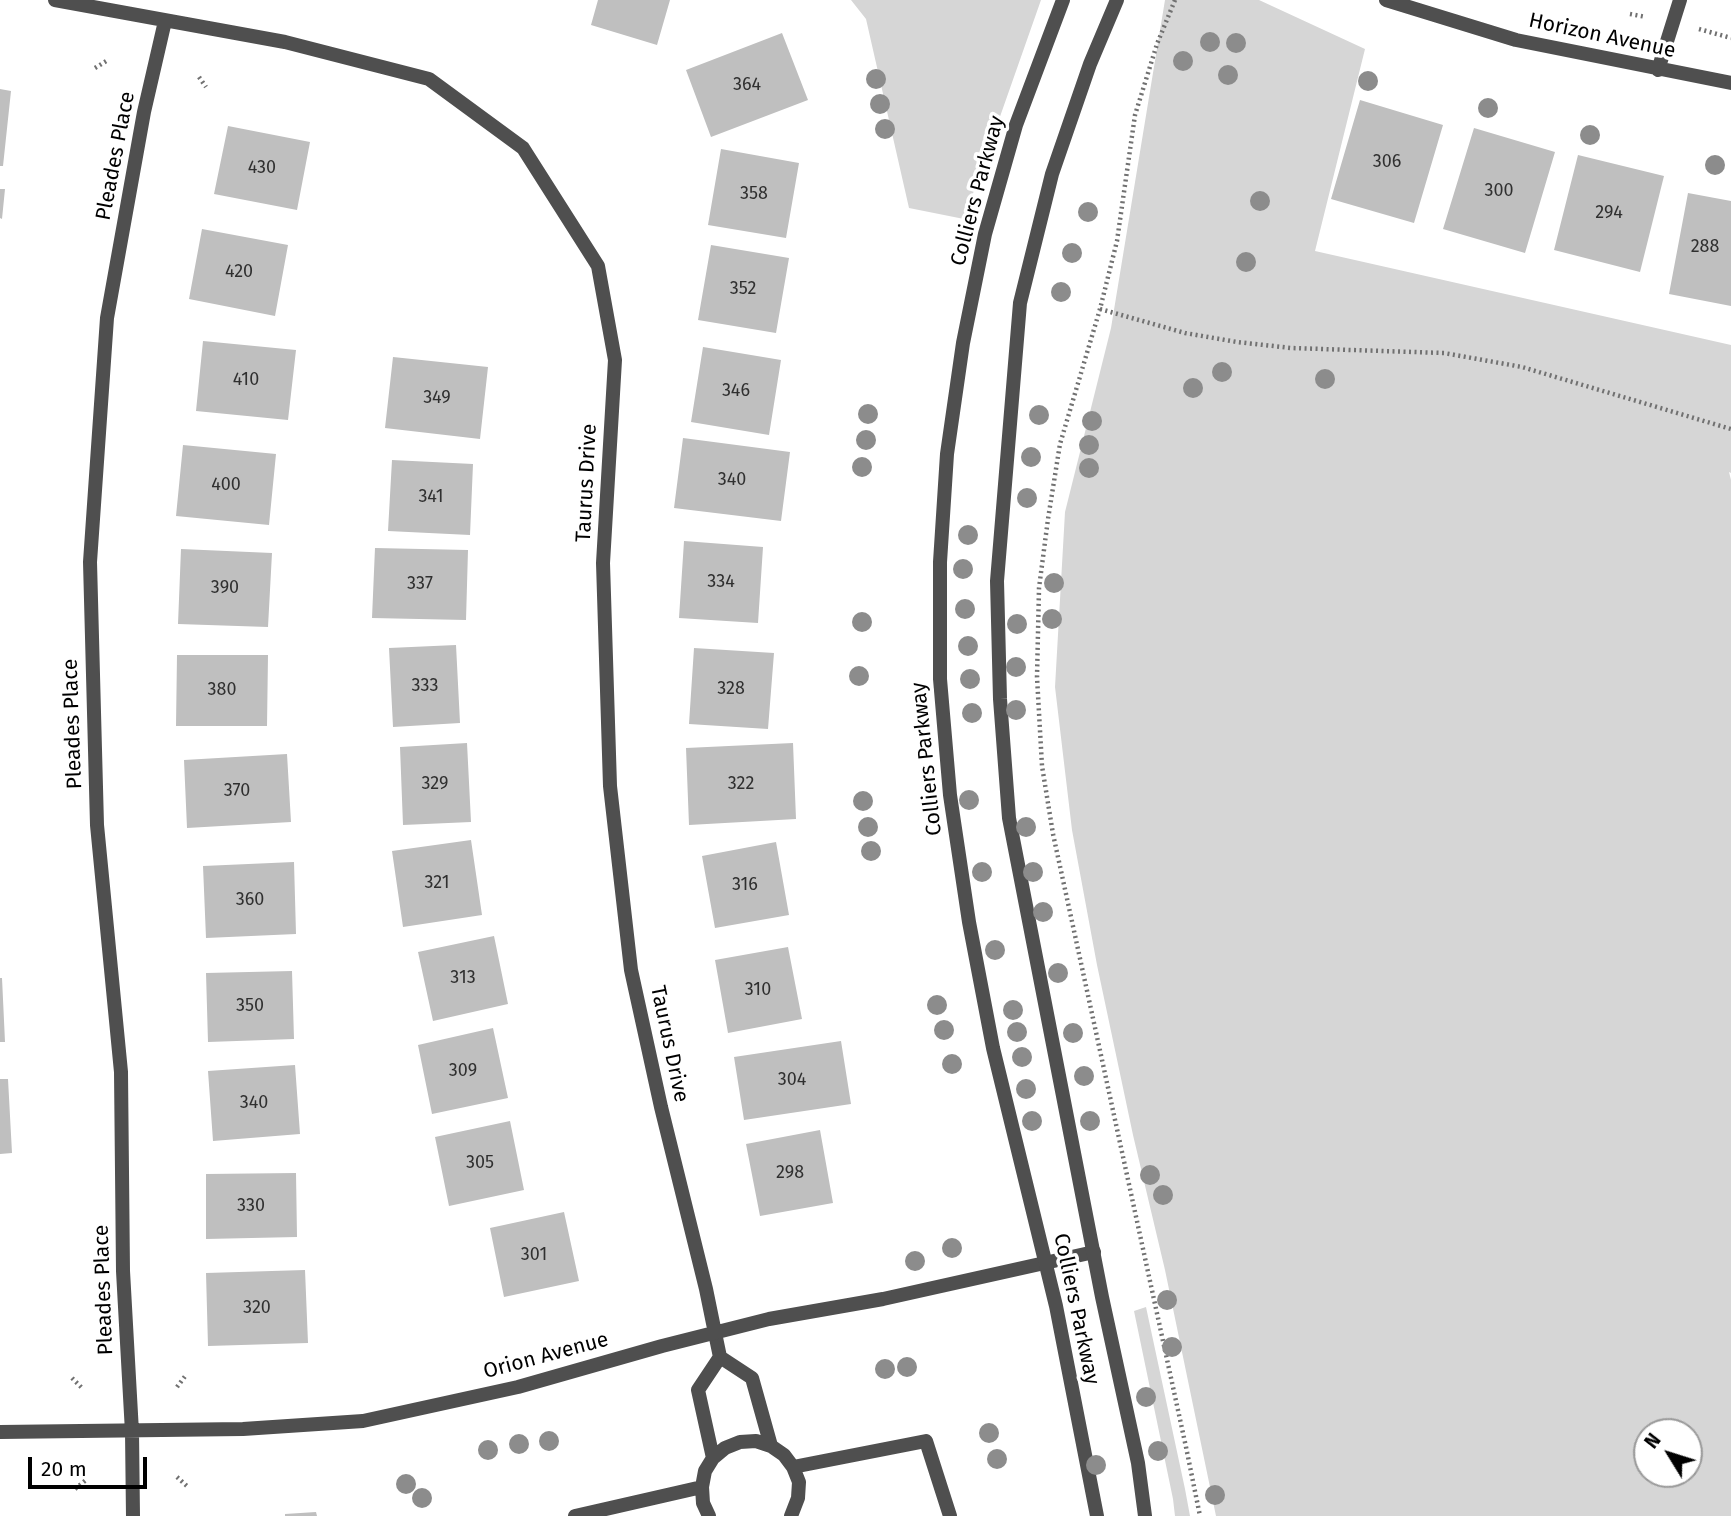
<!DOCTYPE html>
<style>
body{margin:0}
#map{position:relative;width:1731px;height:1516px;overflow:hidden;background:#fff;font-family:"Fira Sans",sans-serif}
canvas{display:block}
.north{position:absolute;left:1633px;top:1418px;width:70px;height:70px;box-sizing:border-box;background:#fff;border:2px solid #999;border-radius:50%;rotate:308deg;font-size:19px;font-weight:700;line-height:28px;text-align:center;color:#000}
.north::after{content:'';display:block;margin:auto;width:24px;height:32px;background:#000;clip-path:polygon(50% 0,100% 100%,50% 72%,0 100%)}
.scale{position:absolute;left:28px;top:1457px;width:119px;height:32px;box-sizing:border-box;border:4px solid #000;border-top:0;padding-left:9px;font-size:21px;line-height:24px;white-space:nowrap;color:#000;-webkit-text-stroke:5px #fff;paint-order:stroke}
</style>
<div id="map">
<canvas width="1731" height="1516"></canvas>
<div class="north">N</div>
<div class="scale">20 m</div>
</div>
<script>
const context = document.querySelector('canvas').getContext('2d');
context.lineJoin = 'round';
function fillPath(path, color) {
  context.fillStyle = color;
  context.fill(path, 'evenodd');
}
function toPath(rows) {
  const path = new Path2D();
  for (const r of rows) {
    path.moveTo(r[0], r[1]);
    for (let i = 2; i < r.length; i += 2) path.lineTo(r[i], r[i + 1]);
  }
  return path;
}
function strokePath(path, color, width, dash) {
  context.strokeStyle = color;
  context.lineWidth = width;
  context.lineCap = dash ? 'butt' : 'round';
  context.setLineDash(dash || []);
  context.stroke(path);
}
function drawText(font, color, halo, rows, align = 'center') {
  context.font = font + ' "Fira Sans",sans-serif';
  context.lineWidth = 7;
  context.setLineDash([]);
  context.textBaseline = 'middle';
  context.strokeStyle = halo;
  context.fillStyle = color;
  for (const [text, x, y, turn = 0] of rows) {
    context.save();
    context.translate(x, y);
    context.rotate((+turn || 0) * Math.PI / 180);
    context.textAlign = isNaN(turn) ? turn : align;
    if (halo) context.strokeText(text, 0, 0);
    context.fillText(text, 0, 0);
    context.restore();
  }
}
fillPath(toPath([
 [851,0,1041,0,964,219,909,208,866,19],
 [1165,0,1259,0,1365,49,1315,251,1731,345,1731,473,1729,472,1731,480,1731,1516,1216,1516,1165,1270,1133,1135,1097,965,1072,830,1055,687,1065,512,1111,328],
 [1647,1432,1689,1432,1689,1474,1647,1474],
 [1146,1307,1185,1489,1190,1516,1175,1516,1173,1499,1134,1311]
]), '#d6d6d6');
fillPath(toPath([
 [598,0,670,0,657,45,591,25],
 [782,33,808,100,711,137,686,70],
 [0,89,11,91,3,166,0,166],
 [1360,100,1443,125,1414,223,1331,199],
 [228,126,310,142,297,210,214,194],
 [1474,128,1555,152,1525,253,1443,229],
 [721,149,799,163,786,238,708,225],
 [1578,155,1664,176,1640,272,1554,250],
 [0,189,5,189,2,219,0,218],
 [1688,193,1731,201,1731,306,1669,294],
 [202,229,288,245,275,316,189,299],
 [711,245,789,258,776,333,698,320],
 [203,341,296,350,288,420,196,411],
 [703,347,781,360,769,435,691,422],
 [393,357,488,367,480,439,385,428],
 [683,438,790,452,781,521,674,508],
 [183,445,276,454,269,525,176,516],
 [392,460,473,464,470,535,388,531],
 [684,541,763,547,758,623,679,618],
 [375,548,468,550,466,620,372,618],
 [181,549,272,553,268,627,178,624],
 [456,645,460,723,393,727,389,648],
 [694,648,774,653,768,729,689,724],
 [177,655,268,655,267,726,176,726],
 [467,743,471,822,403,825,400,747],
 [793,743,796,819,689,825,686,748],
 [287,754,291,822,187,828,184,760],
 [471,840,482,915,403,927,392,851],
 [776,842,789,915,715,928,702,856],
 [294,862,296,934,206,938,203,866],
 [494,936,508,1004,433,1021,418,952],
 [788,947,802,1019,728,1033,715,960],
 [292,971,294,1039,208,1042,206,973],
 [0,978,2,978,5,1042,0,1042],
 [493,1028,508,1098,432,1114,418,1045],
 [841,1041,851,1104,744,1120,734,1057],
 [295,1065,300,1134,213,1141,208,1071],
 [0,1079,8,1079,12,1153,0,1154],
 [510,1121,524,1190,449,1206,435,1137],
 [820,1130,833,1203,760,1216,746,1144],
 [296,1173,297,1237,206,1239,206,1174],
 [564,1212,579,1281,504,1297,490,1228],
 [305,1270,308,1343,208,1346,206,1273],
 [316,1512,317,1516,285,1516,285,1514]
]), '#bfbfbf');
strokePath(toPath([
 [1175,0,1157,44,1135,115,1117,241,1100,309,1060,444,1048,519,1039,588,1037,677,1042,766,1053,834,1186,1447,1200,1516],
 [1630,14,1646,17],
 [1699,29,1731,38],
 [95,68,108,60],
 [199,77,206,87],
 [1100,309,1185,333,1237,342,1291,348,1444,353,1522,367,1731,429],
 [72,1378,83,1389],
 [177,1387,186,1375],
 [177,1477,188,1487],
 [75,1489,86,1480]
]), '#717171', 4.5, [2, 3.5]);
strokePath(toPath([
 [720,1357,752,1378,771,1446],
 [713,1458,698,1390,720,1357,715,1333],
 [793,1467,926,1441,950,1516],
 [575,1516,702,1487],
 [709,1516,703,1503,702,1487,705,1471,713,1458,725,1448,740,1442,756,1441,771,1446,784,1455,793,1467,799,1482,798,1498,791,1516]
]), '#4f4f4f', 14);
strokePath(toPath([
 [55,0,285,42,429,79,523,148,598,266,615,360,603,563,610,786,631,970,661,1107,706,1289,715,1333],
 [1386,0,1516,40,1731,83],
 [1658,70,1680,0],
 [0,1432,243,1429,363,1421,518,1387,662,1346,769,1319,883,1299,1094,1252],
 [133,1516,132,1432,123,1271,121,1072,97,825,90,562,107,318,144,112,165,21]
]), '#4f4f4f', 14);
strokePath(toPath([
 [1063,0,1016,125,985,234,963,343,947,454,940,562,940,679,950,795,969,922,993,1048,1056,1306,1097,1516],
 [1117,0,1090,64,1052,174,1020,303,997,581,1000,699,1009,818,1102,1297,1138,1463,1145,1516]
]), '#4f4f4f', 14);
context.fillStyle = '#8c8c8c';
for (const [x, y] of [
 [1210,42],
 [1236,43],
 [1183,61],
 [1228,75],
 [876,79],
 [1368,81],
 [880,104],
 [1488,108],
 [885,129],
 [1590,135],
 [1715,165],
 [1260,201],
 [1088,212],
 [1072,253],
 [1246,262],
 [1061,292],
 [1222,372],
 [1325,379],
 [1193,388],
 [868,414],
 [1039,415],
 [1092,421],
 [866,440],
 [1089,445],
 [1031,457],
 [862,467],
 [1089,468],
 [1027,498],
 [968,535],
 [963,569],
 [1054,583],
 [965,609],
 [1052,619],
 [862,622],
 [1017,624],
 [968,646],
 [1016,667],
 [859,676],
 [970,679],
 [1016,710],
 [972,713],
 [969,800],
 [863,801],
 [868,827],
 [1026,827],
 [871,851],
 [982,872],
 [1033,872],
 [1043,912],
 [995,950],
 [1058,973],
 [937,1005],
 [1013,1010],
 [944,1030],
 [1017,1032],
 [1073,1033],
 [1022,1057],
 [952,1064],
 [1084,1076],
 [1026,1089],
 [1032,1121],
 [1090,1121],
 [1150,1175],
 [1163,1195],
 [952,1248],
 [915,1261],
 [1167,1300],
 [1172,1347],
 [907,1367],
 [885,1369],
 [1146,1397],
 [989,1433],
 [549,1441],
 [519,1444],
 [488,1450],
 [1158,1451],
 [997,1459],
 [1096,1465],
 [406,1484],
 [1215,1495],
 [422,1498]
]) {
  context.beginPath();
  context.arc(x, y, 10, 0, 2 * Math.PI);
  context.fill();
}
drawText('18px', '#303030', null, [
 ["364",747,85],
 ["306",1387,162],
 ["430",262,168],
 ["300",1499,191],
 ["358",754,194],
 ["294",1609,213],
 ["288",1705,247],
 ["420",239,272],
 ["352",743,289],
 ["410",246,380],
 ["346",736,391],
 ["349",437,398],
 ["340",732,480],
 ["400",226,485],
 ["341",431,497],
 ["334",721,582],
 ["337",420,584],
 ["390",225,588],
 ["333",425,686],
 ["328",731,689],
 ["380",222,690],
 ["329",435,784],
 ["322",741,784],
 ["370",237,791],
 ["321",437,883],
 ["316",745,885],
 ["360",250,900],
 ["313",463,978],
 ["310",758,990],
 ["350",250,1006],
 ["309",463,1071],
 ["304",792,1080],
 ["340",254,1103],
 ["305",480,1163],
 ["298",790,1173],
 ["330",251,1206],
 ["301",534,1255],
 ["320",257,1308]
]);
drawText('21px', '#000', '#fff', [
 ["Horizon Avenue",1602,36,12],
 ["Pleades Place",116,156,-79],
 ["Colliers Parkway",978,191,-75],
 ["Taurus Drive",587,483,-87],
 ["Pleades Place",73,724,-92],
 ["Colliers Parkway",927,759,-96],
 ["Taurus Drive",669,1044,78],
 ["Pleades Place",104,1290,-92],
 ["Colliers Parkway",1076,1309,78],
 ["Orion Avenue",546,1356,-15]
]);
</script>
